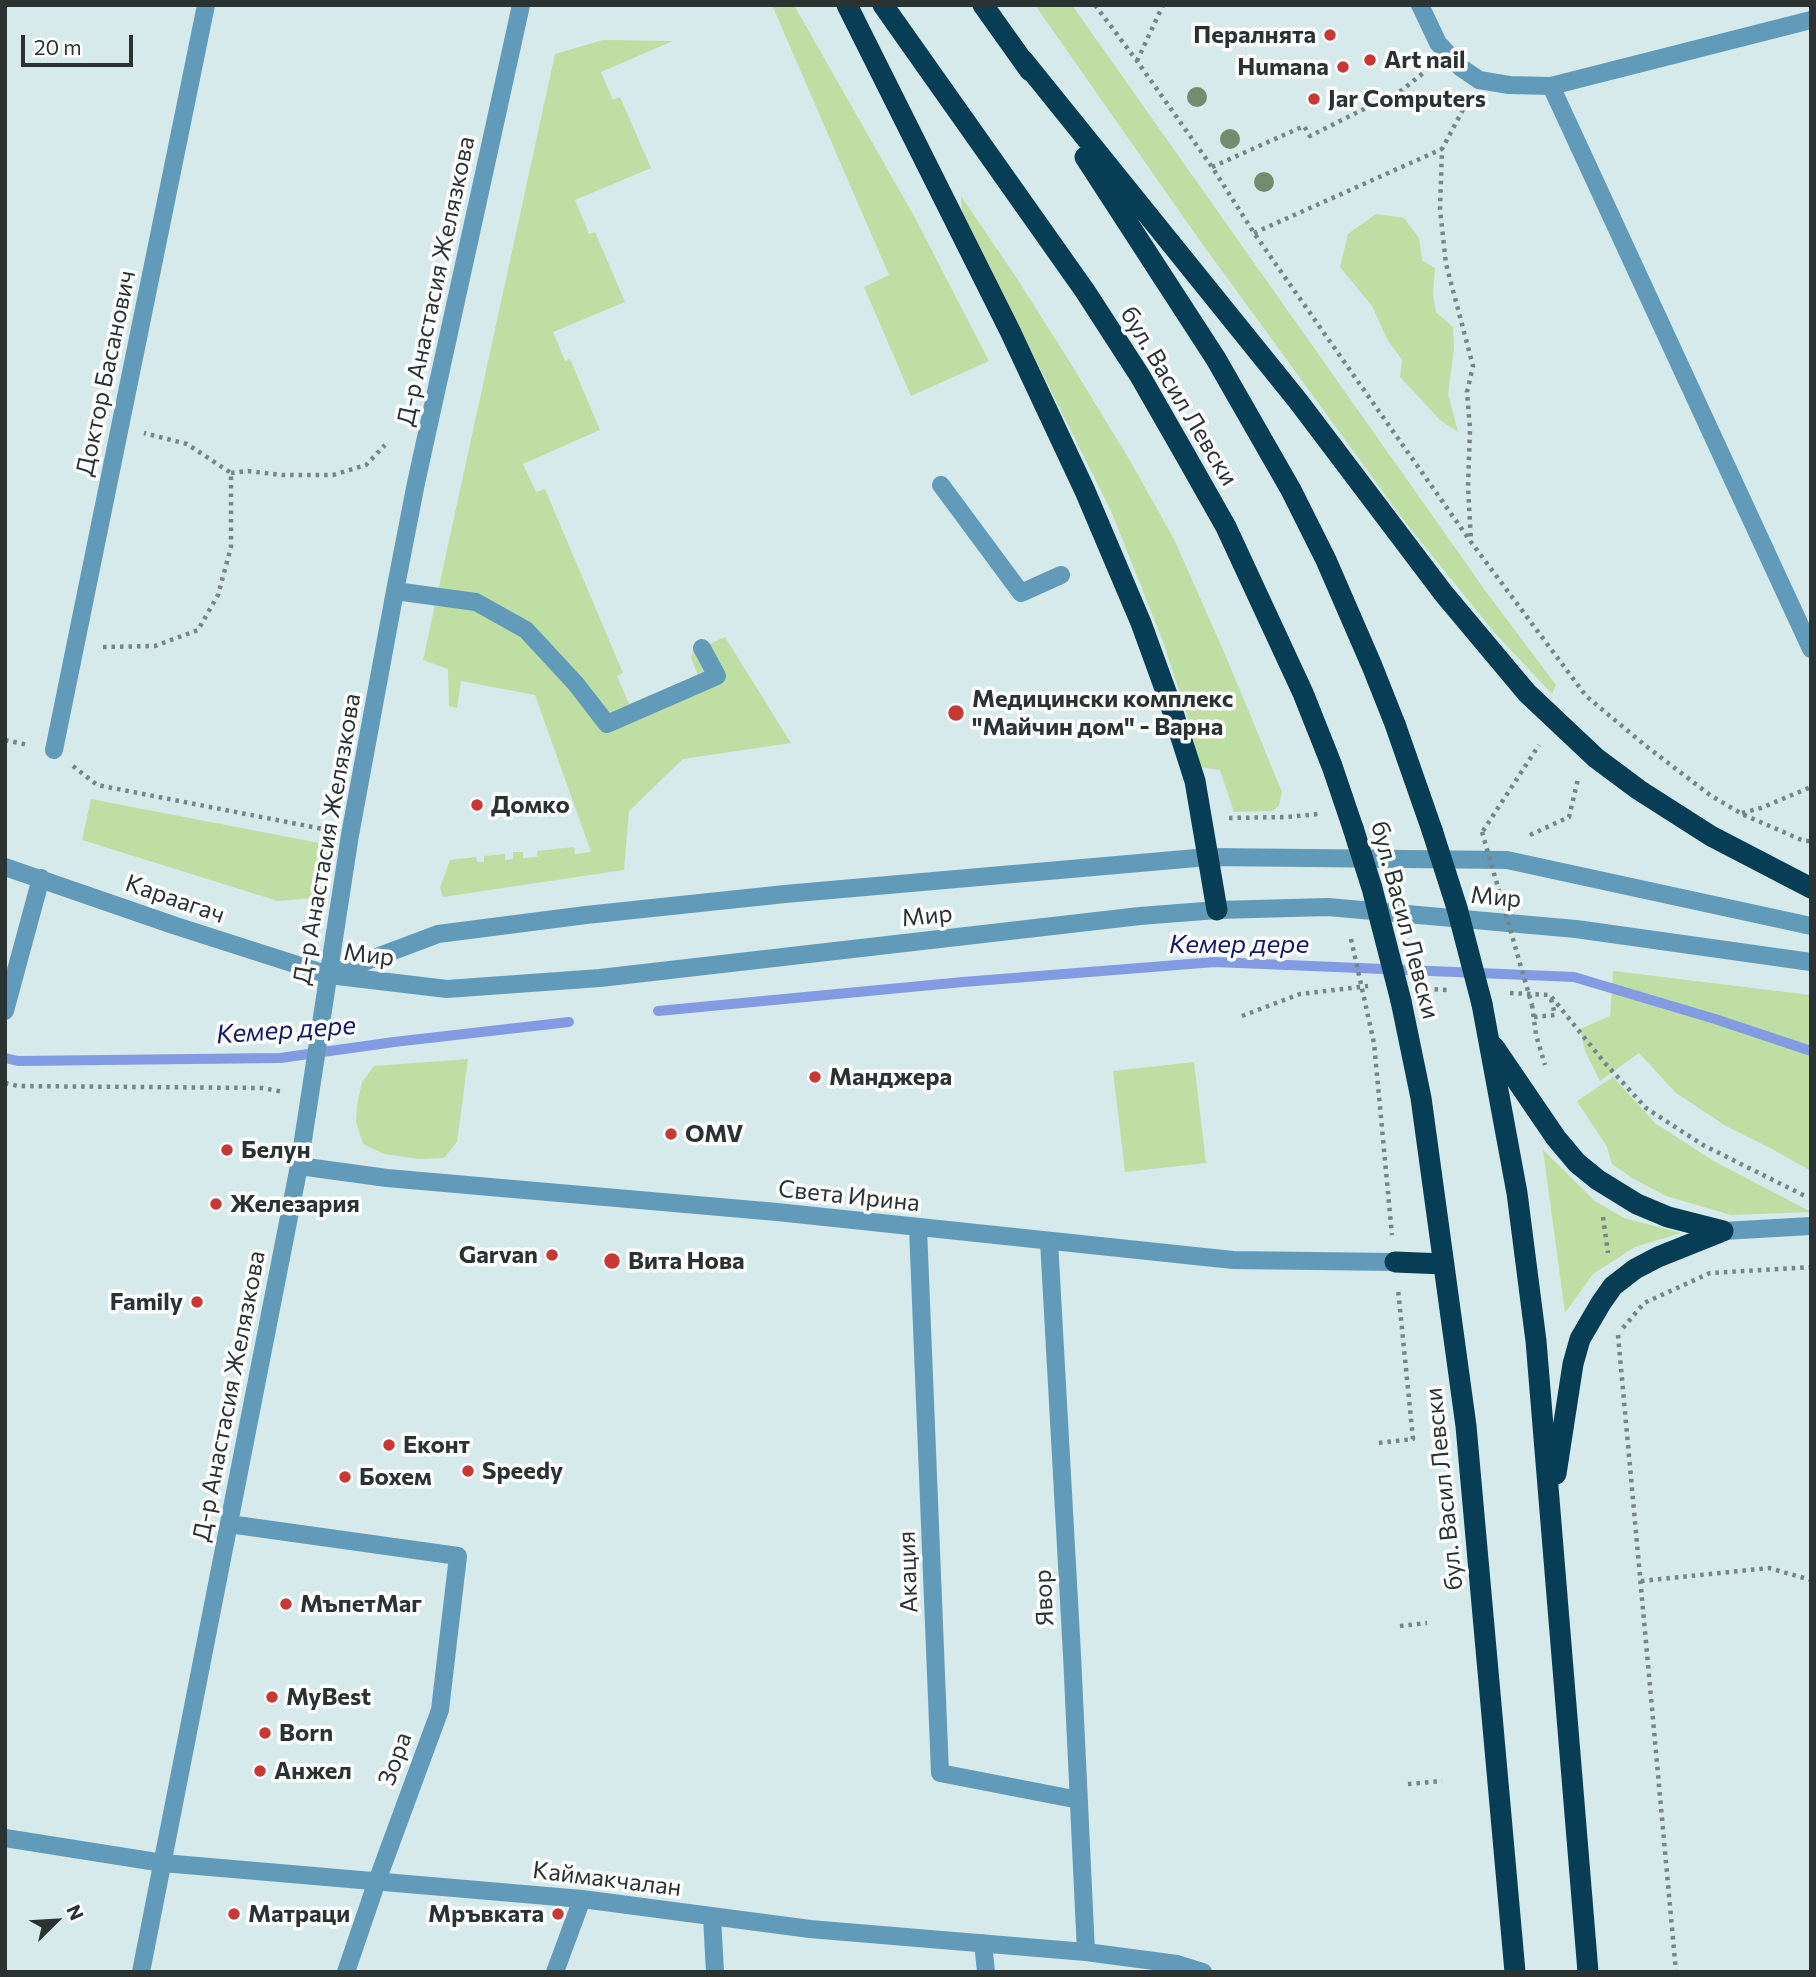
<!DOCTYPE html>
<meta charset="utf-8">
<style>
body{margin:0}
#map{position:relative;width:1816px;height:1977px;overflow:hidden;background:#d6eaeb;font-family:Commissioner,sans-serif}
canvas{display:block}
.frame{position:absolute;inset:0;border:7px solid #2a3232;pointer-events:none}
.north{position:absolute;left:21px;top:1886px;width:70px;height:70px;-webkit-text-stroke:5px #fff;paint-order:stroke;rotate:66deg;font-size:19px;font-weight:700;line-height:28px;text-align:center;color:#2a3232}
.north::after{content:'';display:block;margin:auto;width:24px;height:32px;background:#2a3232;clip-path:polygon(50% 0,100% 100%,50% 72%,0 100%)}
.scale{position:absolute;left:21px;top:35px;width:112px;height:32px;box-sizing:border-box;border:4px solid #2a3232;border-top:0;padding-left:9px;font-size:21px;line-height:24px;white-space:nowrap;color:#2a3232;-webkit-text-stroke:5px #fff;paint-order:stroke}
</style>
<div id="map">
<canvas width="1816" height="1977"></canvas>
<div class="frame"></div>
<div class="north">N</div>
<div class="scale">20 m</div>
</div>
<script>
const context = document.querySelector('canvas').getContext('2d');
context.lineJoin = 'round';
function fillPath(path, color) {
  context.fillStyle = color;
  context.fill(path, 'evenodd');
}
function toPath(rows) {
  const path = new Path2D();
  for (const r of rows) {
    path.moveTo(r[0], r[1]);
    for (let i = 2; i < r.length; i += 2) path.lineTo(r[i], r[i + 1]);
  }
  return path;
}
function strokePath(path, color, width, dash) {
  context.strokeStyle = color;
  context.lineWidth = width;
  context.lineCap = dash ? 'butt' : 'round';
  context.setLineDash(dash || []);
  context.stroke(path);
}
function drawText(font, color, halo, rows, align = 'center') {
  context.font = font + ' Commissioner,sans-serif';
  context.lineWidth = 7;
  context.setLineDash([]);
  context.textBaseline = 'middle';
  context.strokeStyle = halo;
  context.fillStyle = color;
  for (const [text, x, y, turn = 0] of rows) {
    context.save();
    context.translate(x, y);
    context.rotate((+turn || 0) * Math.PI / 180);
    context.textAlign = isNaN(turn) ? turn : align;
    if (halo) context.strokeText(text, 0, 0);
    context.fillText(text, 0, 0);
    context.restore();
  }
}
fillPath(toPath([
 [772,5,794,5,914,216,989,361,911,396,864,287,889,275],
 [1035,5,1072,5,1487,593,1556,685,1552,694,1493,631,1405,522,1198,238],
 [603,40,673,41,601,72,613,100,620,97,651,168,575,200,589,234,595,232,625,302,553,332,565,361,570,359,600,430,523,464,536,492,545,489,623,673,617,676,629,704,698,675,691,658,693,651,725,637,791,743,683,759,629,811,624,870,443,897,440,888,450,860,476,857,477,862,484,862,484,856,505,854,505,860,513,859,513,852,523,852,523,858,538,857,537,851,574,847,575,854,591,852,535,695,461,681,457,708,449,706,448,669,423,660,555,54],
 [961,196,1016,277,1071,364,1129,459,1174,539,1227,659,1282,792,1279,806,1272,811,1234,812,1220,770,1200,767,1187,714,1163,642,1112,513,962,212],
 [1376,214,1404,218,1419,238,1422,260,1435,268,1433,294,1436,312,1453,327,1454,349,1448,394,1458,432,1440,420,1400,377,1402,360,1387,339,1372,306,1340,267,1348,234],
 [91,799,335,846,327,897,278,901,82,840],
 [1613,971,1811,995,1811,1171,1772,1149,1726,1126,1676,1093,1639,1053,1600,1081,1585,1051,1580,1029,1610,1016],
 [468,1059,457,1142,444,1158,418,1159,384,1154,363,1144,356,1122,357,1105,362,1082,374,1066],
 [1194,1062,1206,1163,1125,1172,1113,1071],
 [1613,1077,1655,1123,1712,1160,1811,1212,1731,1215,1666,1196,1632,1178,1612,1164,1607,1147,1577,1101],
 [1543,1150,1595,1201,1624,1218,1681,1233,1635,1247,1593,1274,1565,1313]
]), '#bfdea4');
strokePath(toPath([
 [658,1011,963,982,1215,962,1574,977,1715,1019,1811,1051],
 [5,1058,18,1061,280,1058,394,1042,569,1022]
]), '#839be3', 10);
strokePath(toPath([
 [1095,5,1137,61,1212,167,1254,233,1359,383,1471,542,1586,696,1646,746,1710,795,1742,814,1804,841,1811,841],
 [1137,61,1163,5],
 [1467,102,1442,149,1440,209,1446,264,1473,366,1467,392,1470,429,1468,486,1471,541],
 [1212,167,1304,126,1310,136,1402,90,1427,70],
 [1254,233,1442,149],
 [231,473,248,471,282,475,333,475,366,465,385,445],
 [103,647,155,646,198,630,218,595,231,547,231,473,187,444,144,433],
 [5,740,28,745],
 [73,766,97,785,323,829],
 [1742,813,1761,808,1811,787],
 [1229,818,1288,817,1318,814],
 [1483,831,1539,745],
 [1530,835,1569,817,1578,779],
 [1351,939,1374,1043,1392,1235],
 [1426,989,1449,990],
 [1510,993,1550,995,1604,1062,1646,1108,1703,1145,1807,1197],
 [1532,1005,1536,1035,1545,1065],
 [1242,1016,1300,994,1368,986],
 [1534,1017,1555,1015,1551,999],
 [5,1083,18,1086,262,1088,284,1092],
 [1603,1217,1608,1253],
 [1623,1328,1644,1303,1710,1273,1811,1267],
 [1618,1335,1676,1972],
 [1379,1443,1413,1439,1398,1289],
 [1641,1581,1769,1568,1811,1580],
 [1400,1626,1427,1623],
 [1408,1784,1442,1781]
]), '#788585', 4.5, [3.5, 5]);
strokePath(toPath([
 [1420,5,1438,43,1460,67,1479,80,1509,85,1551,86,1811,20],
 [1551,86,1811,649],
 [941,485,1021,593,1061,575],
 [395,591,476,602,526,630,576,684,607,724,717,676,702,648],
 [54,750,206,5],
 [5,867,176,926,329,975,447,989,600,978,1140,916,1217,910,1328,907,1576,929,1811,962],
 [332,974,438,934,586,915,785,894,1208,857,1507,860,1811,926],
 [5,1011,41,878],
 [299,1166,387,1178,777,1212,1233,1260,1395,1262],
 [918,1228,940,1773,1079,1800],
 [1723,1231,1811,1226],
 [1049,1241,1072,1655,1086,1952],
 [229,1524,458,1556,440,1710,377,1881,346,1972],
 [5,1838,163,1863,582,1899,810,1929,1086,1952,1177,1964,1203,1972],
 [712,1917,715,1972],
 [983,1943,986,1972],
 [141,1972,299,1166,350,835,395,591,416,483,521,5],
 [555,1972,582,1899]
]), '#629aba', 18);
strokePath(toPath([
 [847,5,1010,331,1085,491,1141,623,1169,700,1195,781,1217,910],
 [883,5,1085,291,1140,376,1187,458,1226,527,1303,693,1332,766,1353,828],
 [983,5,1030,71],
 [1023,60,1298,401,1444,594,1527,693,1596,758,1639,790,1711,836,1811,888],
 [1085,157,1216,359,1291,490,1326,560,1372,666,1395,724,1432,830],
 [1401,1001,1421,1098,1466,1426,1515,1972],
 [1482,1004,1517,1193,1536,1341,1588,1972],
 [1494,1047,1556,1138,1577,1163,1598,1180,1637,1204,1668,1217,1723,1231],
 [1395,1262,1444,1264],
 [1556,1474,1573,1364,1580,1339,1601,1303,1613,1286,1635,1269,1658,1257,1723,1231]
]), '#073d55', 21);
strokePath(toPath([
 [1482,832,1532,1005]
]), '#788585', 4.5, [3.5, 5]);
strokePath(toPath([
 [1353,828,1372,888,1401,1001],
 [1432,830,1457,908,1482,1004]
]), '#073d55', 21);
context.fillStyle = '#758b6e';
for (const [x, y] of [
 [1197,97],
 [1230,139],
 [1264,182]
]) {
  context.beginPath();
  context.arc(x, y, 10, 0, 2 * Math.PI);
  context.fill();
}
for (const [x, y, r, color] of [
 [1330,35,7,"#c83935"],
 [1370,60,7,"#c83935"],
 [1343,67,7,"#c83935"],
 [1314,99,7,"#c83935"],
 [956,713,9,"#c83935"],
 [477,805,7,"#c83935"],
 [815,1077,7,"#c83935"],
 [671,1134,7,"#c83935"],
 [227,1150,7,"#c83935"],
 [216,1204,7,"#c83935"],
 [552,1255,7,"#c83935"],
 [612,1261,9,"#c83935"],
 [197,1302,7,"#c83935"],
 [389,1445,7,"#c83935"],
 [468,1471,7,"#c83935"],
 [345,1477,7,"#c83935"],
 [286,1604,7,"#c83935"],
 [272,1697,7,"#c83935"],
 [265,1733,7,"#c83935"],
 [260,1771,7,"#c83935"],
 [234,1914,7,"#c83935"],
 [558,1914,7,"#c83935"]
]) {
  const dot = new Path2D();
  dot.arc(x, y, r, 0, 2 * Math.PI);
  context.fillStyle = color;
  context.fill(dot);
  strokePath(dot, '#fff', 2.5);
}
drawText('bold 24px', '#2a3232', '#fff', [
 ["Пералнята",1316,35,"right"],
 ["Art nail",1384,60],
 ["Humana",1329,67,"right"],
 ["Jar Computers",1328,99],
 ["Медицински комплекс",972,699],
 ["\"Майчин дом\" - Варна",972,727],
 ["Домко",491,805],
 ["Манджера",829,1077],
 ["OMV",685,1134],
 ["Белун",241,1150],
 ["Железария",230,1204],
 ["Garvan",538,1255,"right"],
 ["Вита Нова",628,1261],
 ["Family",183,1302,"right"],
 ["Еконт",403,1445],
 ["Speedy",482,1471],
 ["Бохем",359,1477],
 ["МъпетМаг",300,1604],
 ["MyBest",286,1697],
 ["Born",279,1733],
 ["Анжел",274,1771],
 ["Матраци",248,1914],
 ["Мръвката",544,1914,"right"]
], 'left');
drawText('24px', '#2a3232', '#fff', [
 ["Д-р Анастасия Желязкова",436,281,-78],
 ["Доктор Басанович",106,373,-78],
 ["бул. Васил Левски",1179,396,59],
 ["Д-р Анастасия Желязкова",327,839,-80],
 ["Мир",1496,897,5],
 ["Караагач",175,899,19],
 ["Мир",927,916,-6],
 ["бул. Васил Левски",1405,920,75],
 ["Мир",369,955,7],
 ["Света Ирина",849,1196,6],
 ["Д-р Анастасия Желязкова",229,1396,-79],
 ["бул. Васил Левски",1444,1489,-96],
 ["Акация",908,1572,-92],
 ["Явор",1044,1598,-93],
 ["Зора",395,1759,-70],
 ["Каймакчалан",607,1879,7]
]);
drawText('italic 26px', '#121b6d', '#fff', [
 ["Кемер дере",1239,944],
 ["Кемер дере",286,1030,-4]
]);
</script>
